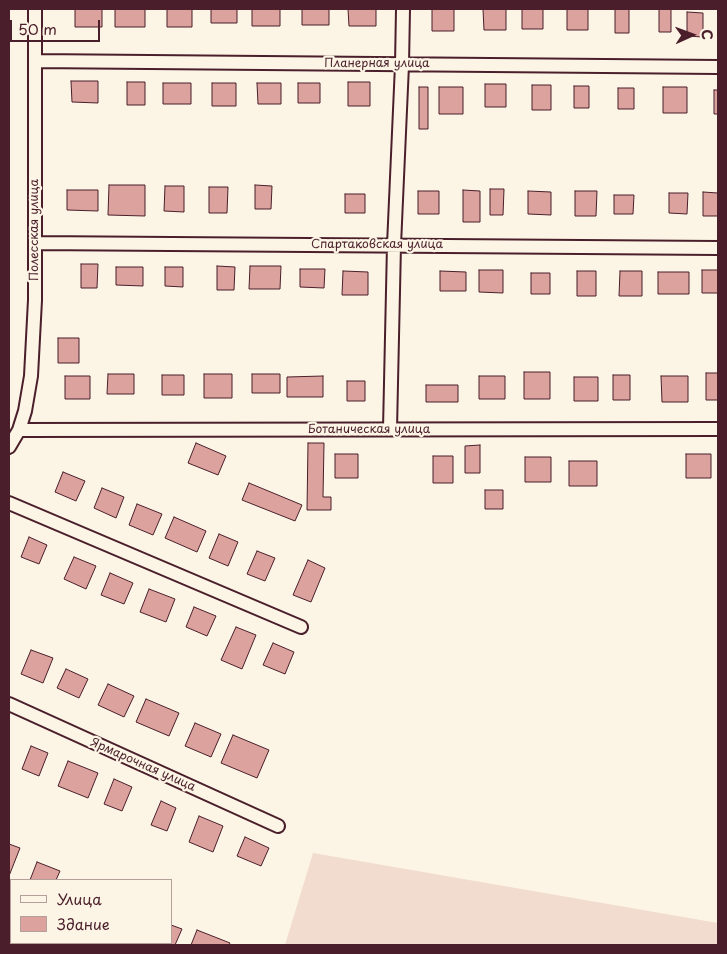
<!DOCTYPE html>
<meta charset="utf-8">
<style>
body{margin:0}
#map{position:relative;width:727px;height:954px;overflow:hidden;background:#fcf5e5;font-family:"Playpen Sans",sans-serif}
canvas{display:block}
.frame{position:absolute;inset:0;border:10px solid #4a1f2b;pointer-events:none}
.legend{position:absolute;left:10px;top:879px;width:162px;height:65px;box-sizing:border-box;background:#fcf5e5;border:1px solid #b59f9b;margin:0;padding:6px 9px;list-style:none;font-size:15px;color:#4a1f2b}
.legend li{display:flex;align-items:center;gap:10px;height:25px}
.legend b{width:25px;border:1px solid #b59f9b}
.north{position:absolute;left:667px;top:10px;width:50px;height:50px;-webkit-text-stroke:4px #fcf5e5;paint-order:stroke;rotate:88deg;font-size:14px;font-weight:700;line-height:20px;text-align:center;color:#4a1f2b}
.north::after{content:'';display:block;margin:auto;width:18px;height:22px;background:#4a1f2b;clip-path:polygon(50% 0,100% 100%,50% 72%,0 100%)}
.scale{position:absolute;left:10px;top:20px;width:90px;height:22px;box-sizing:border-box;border:2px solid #4a1f2b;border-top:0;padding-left:6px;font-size:15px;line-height:18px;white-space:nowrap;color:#4a1f2b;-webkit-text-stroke:4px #fcf5e5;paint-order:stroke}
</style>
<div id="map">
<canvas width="727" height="954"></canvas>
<div class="frame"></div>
<ul class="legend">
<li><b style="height:6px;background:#fcf5e5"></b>Улица</li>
<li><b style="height:14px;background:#dca29d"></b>Здание</li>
</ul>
<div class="north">С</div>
<div class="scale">50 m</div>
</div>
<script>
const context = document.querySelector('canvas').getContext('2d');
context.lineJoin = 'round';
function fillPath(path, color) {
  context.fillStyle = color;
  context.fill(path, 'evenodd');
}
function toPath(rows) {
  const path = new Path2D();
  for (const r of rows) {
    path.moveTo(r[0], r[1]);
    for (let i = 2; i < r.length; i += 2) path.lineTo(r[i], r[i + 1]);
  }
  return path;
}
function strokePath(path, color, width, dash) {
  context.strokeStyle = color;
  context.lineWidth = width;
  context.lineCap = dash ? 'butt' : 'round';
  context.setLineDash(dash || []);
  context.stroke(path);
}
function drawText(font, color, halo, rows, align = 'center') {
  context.font = font + ' "Playpen Sans",sans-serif';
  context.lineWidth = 4.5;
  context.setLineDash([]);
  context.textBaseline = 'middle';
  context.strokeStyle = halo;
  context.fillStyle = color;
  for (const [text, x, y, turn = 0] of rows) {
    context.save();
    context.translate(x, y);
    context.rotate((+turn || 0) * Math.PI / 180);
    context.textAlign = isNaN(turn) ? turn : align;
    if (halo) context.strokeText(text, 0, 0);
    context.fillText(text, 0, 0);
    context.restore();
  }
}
fillPath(toPath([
 [313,853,718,923,718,945,285,945]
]), '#f2dccf');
const building = toPath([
 [75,9,102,9,102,27,75,27,75,9],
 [115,9,145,9,145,27,115,27,115,9],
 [167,9,192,9,192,27,167,27,167,9],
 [211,9,237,9,237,23,211,23,211,9],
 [252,9,280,9,280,26,252,26,252,9],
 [302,9,329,9,329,25,302,25,302,9],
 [348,9,376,9,376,26,349,26,348,9],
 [432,9,454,9,454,31,432,31,432,9],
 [483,9,506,9,506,30,484,30,483,9],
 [522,9,543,9,543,29,522,29,522,9],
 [567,9,588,9,588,30,567,30,567,9],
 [615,9,629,9,629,33,615,33,615,9],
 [659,9,671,9,671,32,659,32,659,9],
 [687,12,703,13,703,37,687,36,687,12],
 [71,81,98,81,98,103,72,102,71,81],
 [127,82,145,82,145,105,127,105,127,82],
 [348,82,370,82,370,106,348,106,348,82],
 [163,83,191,83,191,104,163,104,163,83],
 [212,83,236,83,236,106,212,106,212,83],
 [257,83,281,83,281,104,258,104,257,83],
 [298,83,320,83,320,103,298,103,298,83],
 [485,84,506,84,506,107,485,107,485,84],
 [532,85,551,85,551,110,532,110,532,85],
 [574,86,589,86,589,108,574,108,574,86],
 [419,87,428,87,428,129,419,129,419,87],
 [439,87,463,87,463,114,439,114,439,87],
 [663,87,687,87,687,113,663,113,663,87],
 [618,88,634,88,634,109,618,109,618,88],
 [714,90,718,90,718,114,714,114,714,90],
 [109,185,145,185,145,216,108,215,109,185],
 [255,185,272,186,271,209,255,209,255,185],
 [165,186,184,186,184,212,164,211,165,186],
 [209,187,228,187,227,213,209,213,209,187],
 [490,189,504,189,503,215,490,215,490,189],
 [67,190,98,190,98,211,67,210,67,190],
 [463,190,480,191,480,222,463,222,463,190],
 [418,191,439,191,439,214,418,214,418,191],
 [528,191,551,192,551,215,528,214,528,191],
 [575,191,597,191,596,216,575,216,575,191],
 [703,192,718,193,718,216,703,216,703,192],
 [669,193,688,193,687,214,669,213,669,193],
 [345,194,365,194,365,213,345,213,345,194],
 [614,195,634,195,633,214,614,214,614,195],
 [81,264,98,264,97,288,81,288,81,264],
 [217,266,235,267,234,290,217,290,217,266],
 [250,266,281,266,280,289,249,289,250,266],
 [116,267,143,267,143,286,116,285,116,267],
 [165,267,183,267,183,287,165,286,165,267],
 [300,269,325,269,324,288,300,287,300,269],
 [479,270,503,270,503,293,479,292,479,270],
 [702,270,718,270,718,293,702,293,702,270],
 [343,271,368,272,368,295,342,295,343,271],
 [440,271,466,272,466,291,440,291,440,271],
 [577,271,596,271,596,296,577,296,577,271],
 [620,271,642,271,642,296,619,296,620,271],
 [658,272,689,272,689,294,658,294,658,272],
 [531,273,550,273,550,294,531,294,531,273],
 [58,338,79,338,79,363,58,363,58,338],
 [524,372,550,372,550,399,524,399,524,372],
 [706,373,718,373,718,400,706,400,706,373],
 [108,374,134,374,134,394,107,394,108,374],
 [204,374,232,374,232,398,204,398,204,374],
 [252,374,280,374,280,393,252,393,252,374],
 [162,375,184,375,184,395,162,395,162,375],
 [613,375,630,375,630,400,613,400,613,375],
 [65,376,90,376,90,399,65,399,65,376],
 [323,376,323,397,287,397,287,377,323,376],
 [479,376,505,376,505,399,479,399,479,376],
 [661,376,688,376,688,402,662,402,661,376],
 [574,377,598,377,598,401,574,401,574,377],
 [347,381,365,381,365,401,347,401,347,381],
 [426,385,458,385,458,402,426,402,426,385],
 [196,443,226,456,218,475,188,463,196,443],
 [308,443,324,443,323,497,331,497,331,510,307,510,308,443],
 [480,445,480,473,465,473,465,446,480,445],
 [335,454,358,454,358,478,335,478,335,454],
 [686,454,711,454,711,478,686,478,686,454],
 [433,456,453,456,453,483,433,483,433,456],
 [525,457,551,457,551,482,525,482,525,457],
 [569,461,597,461,597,486,569,486,569,461],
 [63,472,85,481,76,501,55,492,63,472],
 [249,483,302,505,295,521,242,500,249,483],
 [102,488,124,497,116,518,94,508,102,488],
 [485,490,503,490,503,509,485,509,485,490],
 [137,504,162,514,153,535,129,525,137,504],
 [174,517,206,531,197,552,165,538,174,517],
 [219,534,238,542,228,566,209,558,219,534],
 [29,537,47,545,39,564,21,557,29,537],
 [257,551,275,558,265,581,247,574,257,551],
 [74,557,96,566,86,589,64,579,74,557],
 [308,560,325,568,311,602,293,595,308,560],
 [110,573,133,583,124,604,101,595,110,573],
 [149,589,175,599,166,622,140,612,149,589],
 [194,607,216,616,207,636,186,627,194,607],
 [236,627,256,635,242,669,221,660,236,627],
 [273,643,294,652,285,674,263,665,273,643],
 [31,650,53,658,43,683,21,674,31,650],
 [66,669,88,679,79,698,57,688,66,669],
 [108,684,134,696,124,717,98,705,108,684],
 [146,699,179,713,169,736,136,722,146,699],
 [195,723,221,734,211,757,185,746,195,723],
 [233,735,269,750,257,778,221,763,233,735],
 [31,746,48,753,39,776,22,769,31,746],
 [68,761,98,773,88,798,58,786,68,761],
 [114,779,132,787,122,811,104,804,114,779],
 [161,801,176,808,167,831,151,825,161,801],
 [199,816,223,826,213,852,189,842,199,816],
 [245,837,269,848,261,866,237,856,245,837],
 [9,844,20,848,9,876,9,844],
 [37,862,60,871,56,880,30,880,37,862],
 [171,925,182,929,175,945,164,943,171,943,171,925],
 [197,930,230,943,229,945,191,945,197,930]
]);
fillPath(building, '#dca29d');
strokePath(building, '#4a1f2b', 1);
const minor = toPath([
 [35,61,718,67],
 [35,243,718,248],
 [390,429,394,245,402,65,403,9],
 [19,430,718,429],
 [9,447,19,430,25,411,31,376,35,300,35,9],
 [9,503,301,627],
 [9,704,278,826],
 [9,912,11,913],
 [82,943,88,945]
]);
strokePath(minor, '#4a1f2b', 16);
strokePath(minor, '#fcf5e5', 12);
drawText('12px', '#4a1f2b', '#fcf5e5', [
 ["Планерная улица",377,64],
 ["Полесская улица",35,230,-90],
 ["Спартаковская улица",377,245],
 ["Ботаническая улица",369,430],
 ["Ярмарочная улица",143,765,24]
]);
</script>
